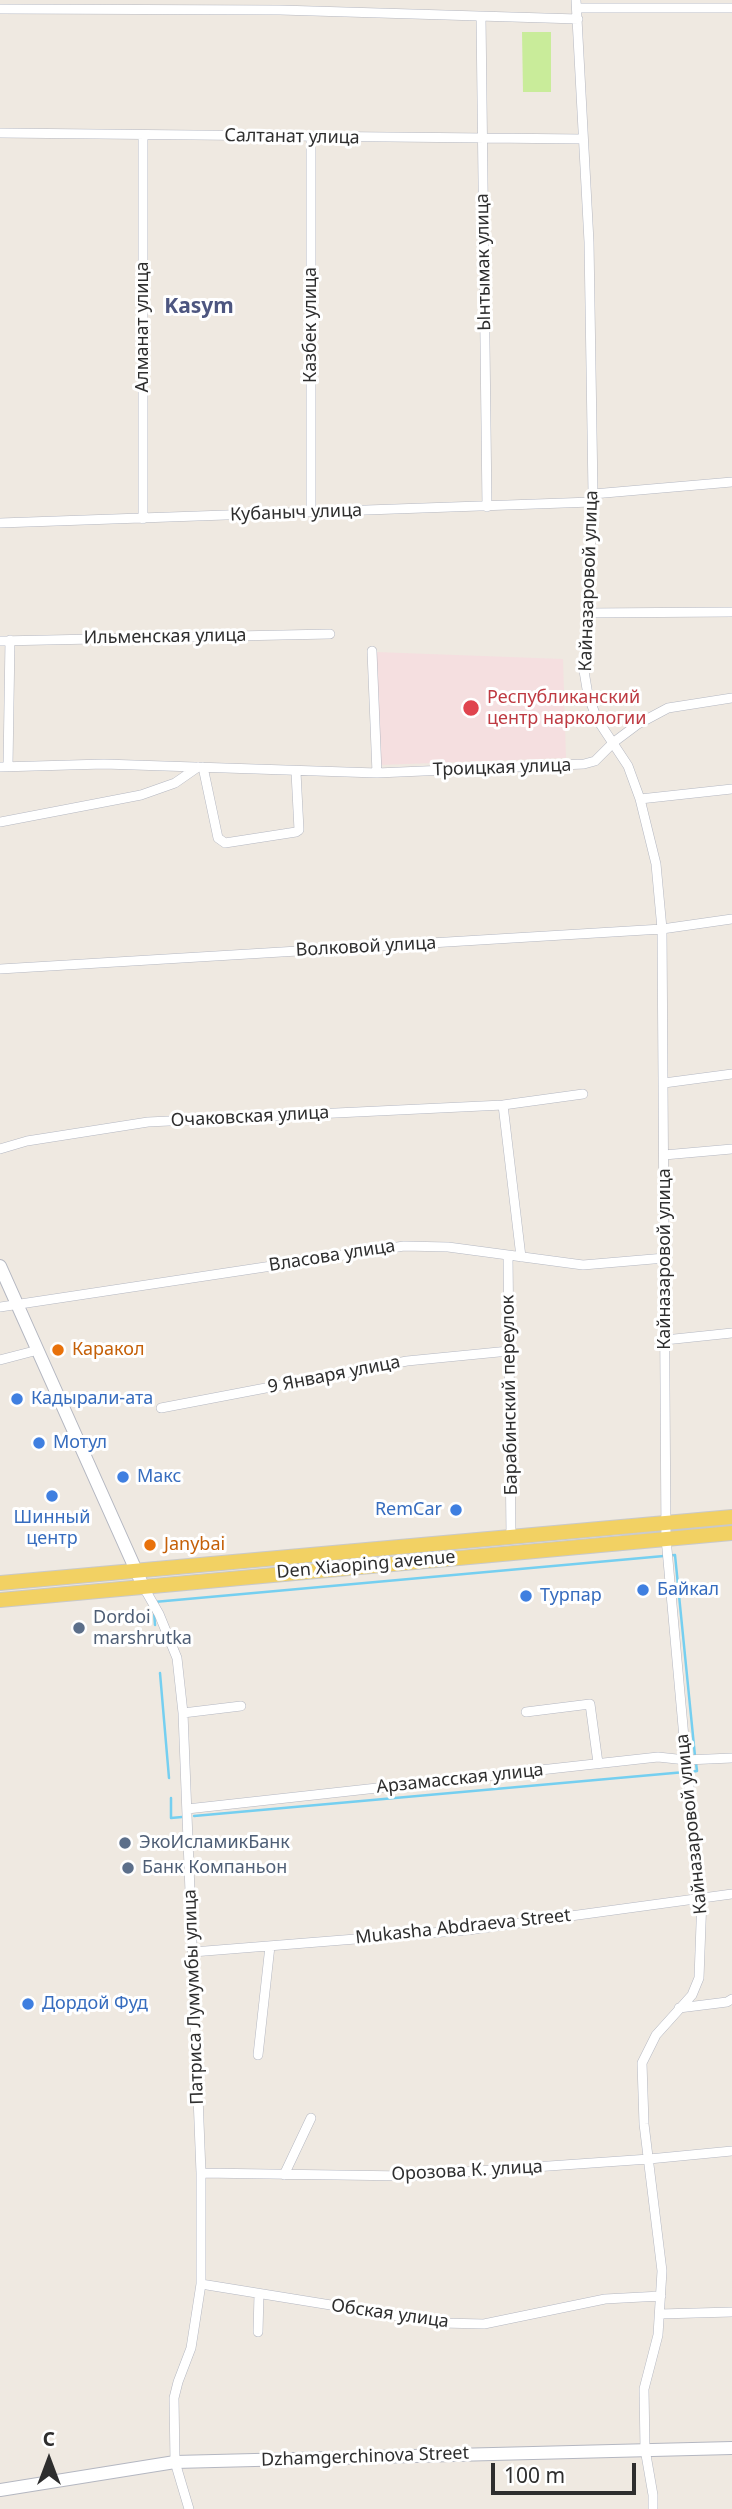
<!DOCTYPE html>
<meta charset="utf-8">
<style>
body{margin:0}
#map{position:relative;width:732px;height:2509px;overflow:hidden;background:#efe9e1;font-family:"Noto Sans",sans-serif}
canvas{display:block}
.north{position:absolute;left:14px;top:2425px;width:70px;height:70px;-webkit-text-stroke:5px #fff;paint-order:stroke;rotate:0deg;font-size:19px;font-weight:700;line-height:28px;text-align:center;color:#2e2e2e}
.north::after{content:'';display:block;margin:auto;width:24px;height:32px;background:#2e2e2e;clip-path:polygon(50% 0,100% 100%,50% 72%,0 100%)}
.scale{position:absolute;left:491px;top:2463px;width:145px;height:32px;box-sizing:border-box;border:4px solid #2e2e2e;border-top:0;padding-left:9px;font-size:21px;line-height:24px;white-space:nowrap;color:#2e2e2e;-webkit-text-stroke:5px #fff;paint-order:stroke}
</style>
<div id="map">
<canvas width="732" height="2509"></canvas>
<div class="north">С</div>
<div class="scale">100 m</div>
</div>
<script>
const context = document.querySelector('canvas').getContext('2d');
context.lineJoin = 'round';
function fillPath(path, color) {
  context.fillStyle = color;
  context.fill(path, 'evenodd');
}
function toPath(rows) {
  const path = new Path2D();
  for (const r of rows) {
    path.moveTo(r[0], r[1]);
    for (let i = 2; i < r.length; i += 2) path.lineTo(r[i], r[i + 1]);
  }
  return path;
}
function strokePath(path, color, width, dash) {
  context.strokeStyle = color;
  context.lineWidth = width;
  context.lineCap = dash ? 'butt' : 'round';
  context.setLineDash(dash || []);
  context.stroke(path);
}
function drawText(font, color, halo, rows, align = 'center') {
  context.font = font + ' "Noto Sans",sans-serif';
  context.lineWidth = 6;
  context.setLineDash([]);
  context.textBaseline = 'middle';
  context.strokeStyle = halo;
  context.fillStyle = color;
  for (const [text, x, y, turn = 0] of rows) {
    context.save();
    context.translate(x, y);
    context.rotate((+turn || 0) * Math.PI / 180);
    context.textAlign = isNaN(turn) ? turn : align;
    if (halo) context.strokeText(text, 0, 0);
    context.fillText(text, 0, 0);
    context.restore();
  }
}
fillPath(toPath([
 [376,652,563,659,566,758,380,765]
]), '#f5dfe0');
fillPath(toPath([
 [522,32,551,32,551,92,523,92]
]), '#c9ec9a');
strokePath(toPath([
 [154,1602,675,1555,695,1756],
 [154,1611,155,1625],
 [160,1673,169,1778],
 [691,1772,697,1771,696,1763],
 [171,1798,171,1818,182,1817],
 [194,1816,685,1772]
]), '#75cff0', 2.5);
const street = toPath([
 [576,0,589,242,593,494,584,671,588,695,597,719,628,766,640,799,656,864,662,929,666,1538,686,1760,702,1897,699,1978,692,1995,656,2035,642,2063,644,2124,662,2271,658,2335,644,2389,645,2449,653,2495,653,2509],
 [577,8,732,8],
 [0,9,280,10,578,19],
 [481,17,487,507],
 [0,133,583,139],
 [143,135,143,519],
 [593,494,732,482],
 [311,512,311,138],
 [0,523,592,502],
 [587,613,732,612],
 [0,641,330,634],
 [372,651,377,773],
 [8,766,10,640],
 [0,767,104,764,377,773,584,764,595,761,614,742,638,724,668,708,732,698],
 [203,767,218,838,225,843,296,832,299,830,296,772],
 [640,799,732,789],
 [0,822,141,795,175,783,198,767],
 [0,969,662,929,732,919],
 [664,1083,732,1074],
 [503,1105,521,1257],
 [0,1149,27,1141,148,1122,503,1105,583,1094],
 [664,1155,732,1149],
 [508,1255,511,1536],
 [0,1307,404,1246,448,1247,583,1265,665,1258],
 [665,1340,732,1333],
 [0,1360,38,1350],
 [161,1408,407,1361,509,1351],
 [143,1586,159,1614,177,1658,183,1713,201,2173,201,2284,191,2348,178,2382,174,2398,175,2462,189,2509],
 [526,1712,590,1704,598,1763],
 [183,1713,241,1706],
 [187,1809,658,1757,686,1760,732,1758],
 [193,1952,468,1930,732,1894],
 [679,2008,727,2002,732,1999],
 [258,2055,270,1946],
 [201,2173,406,2176,649,2159,732,2151],
 [284,2175,311,2118],
 [201,2284,442,2323,484,2324,605,2299,661,2296],
 [660,2314,732,2312],
 [258,2332,259,2294]
]);
const secondary = toPath([
 [0,1266,143,1586],
 [0,2490,175,2462,732,2448]
]);
const primary = toPath([
 [0,1583,732,1517],
 [0,1600,732,1533]
]);
strokePath(street, '#b4b7c1', 10);
strokePath(secondary, '#b4b7c1', 14);
strokePath(primary, '#c9c9c9', 16);
strokePath(street, '#fff', 9);
strokePath(secondary, '#fff', 12);
strokePath(primary, '#f2d163', 14);
for (const [x, y, r, color] of [
 [471,708,9,"#e0444e"],
 [58,1350,7,"#e8710a"],
 [17,1399,7,"#3f7fe0"],
 [39,1443,7,"#3f7fe0"],
 [123,1477,7,"#3f7fe0"],
 [52,1496,7,"#3f7fe0"],
 [456,1510,7,"#3f7fe0"],
 [150,1545,7,"#e8710a"],
 [643,1590,7,"#3f7fe0"],
 [526,1596,7,"#3f7fe0"],
 [79,1628,7,"#5c6f8a"],
 [125,1843,7,"#5c6f8a"],
 [128,1868,7,"#5c6f8a"],
 [28,2004,7,"#3f7fe0"]
]) {
  const dot = new Path2D();
  dot.arc(x, y, r, 0, 2 * Math.PI);
  context.fillStyle = color;
  context.fill(dot);
  strokePath(dot, '#fff', 2.5);
}
drawText('18px', '#2e2e2e', '#fff', [
 ["Салтанат улица",292,137,1],
 ["Ынтымак улица",484,262,-91],
 ["Казбек улица",311,325,-90],
 ["Алманат улица",143,327,-90],
 ["Кубаныч улица",296,513,-2],
 ["Кайназаровой улица",589,581,-88],
 ["Ильменская улица",165,637,-1],
 ["Троицкая улица",502,768,-2],
 ["Волковой улица",366,947,-3],
 ["Очаковская улица",250,1117,-3],
 ["Власова улица",332,1256,-9],
 ["Кайназаровой улица",665,1259,-90],
 ["9 Января улица",334,1375,-11],
 ["Барабинский переулок",510,1395,-91],
 ["Den Xiaoping avenue",366,1565,-5],
 ["Арзамасская улица",460,1779,-6],
 ["Кайназаровой улица",692,1824,-96],
 ["Mukasha Abdraeva Street",463,1927,-6],
 ["Патриса Лумумбы улица",194,1997,-92],
 ["Орозова К. улица",467,2171,-3],
 ["Обская улица",390,2314,8],
 ["Dzhamgerchinova Street",365,2457,-2]
]);
drawText('18px', '#be3a42', '#fff', [
 ["Республиканский",487,698],
 ["центр наркологии",487,719]
], 'left');
drawText('18px', '#c56008', '#fff', [
 ["Каракол",72,1350],
 ["Janybai",164,1545]
], 'left');
drawText('18px', '#366cbe', '#fff', [
 ["Кадырали-ата",31,1399],
 ["Мотул",53,1443],
 ["Макс",137,1477],
 ["RemCar",442,1510,"right"],
 ["Шинный",52,1518,"center"],
 ["центр",52,1539,"center"],
 ["Байкал",657,1590],
 ["Турпар",540,1596],
 ["Дордой Фуд",42,2004]
], 'left');
drawText('18px', '#4e5e75', '#fff', [
 ["Dordoi",93,1618],
 ["marshrutka",93,1639],
 ["ЭкоИсламикБанк",139,1843],
 ["Банк Компаньон",142,1868]
], 'left');
drawText('bold 21px', '#4d5680', '#fff', [
 ["Kasym",199,307]
]);
</script>
